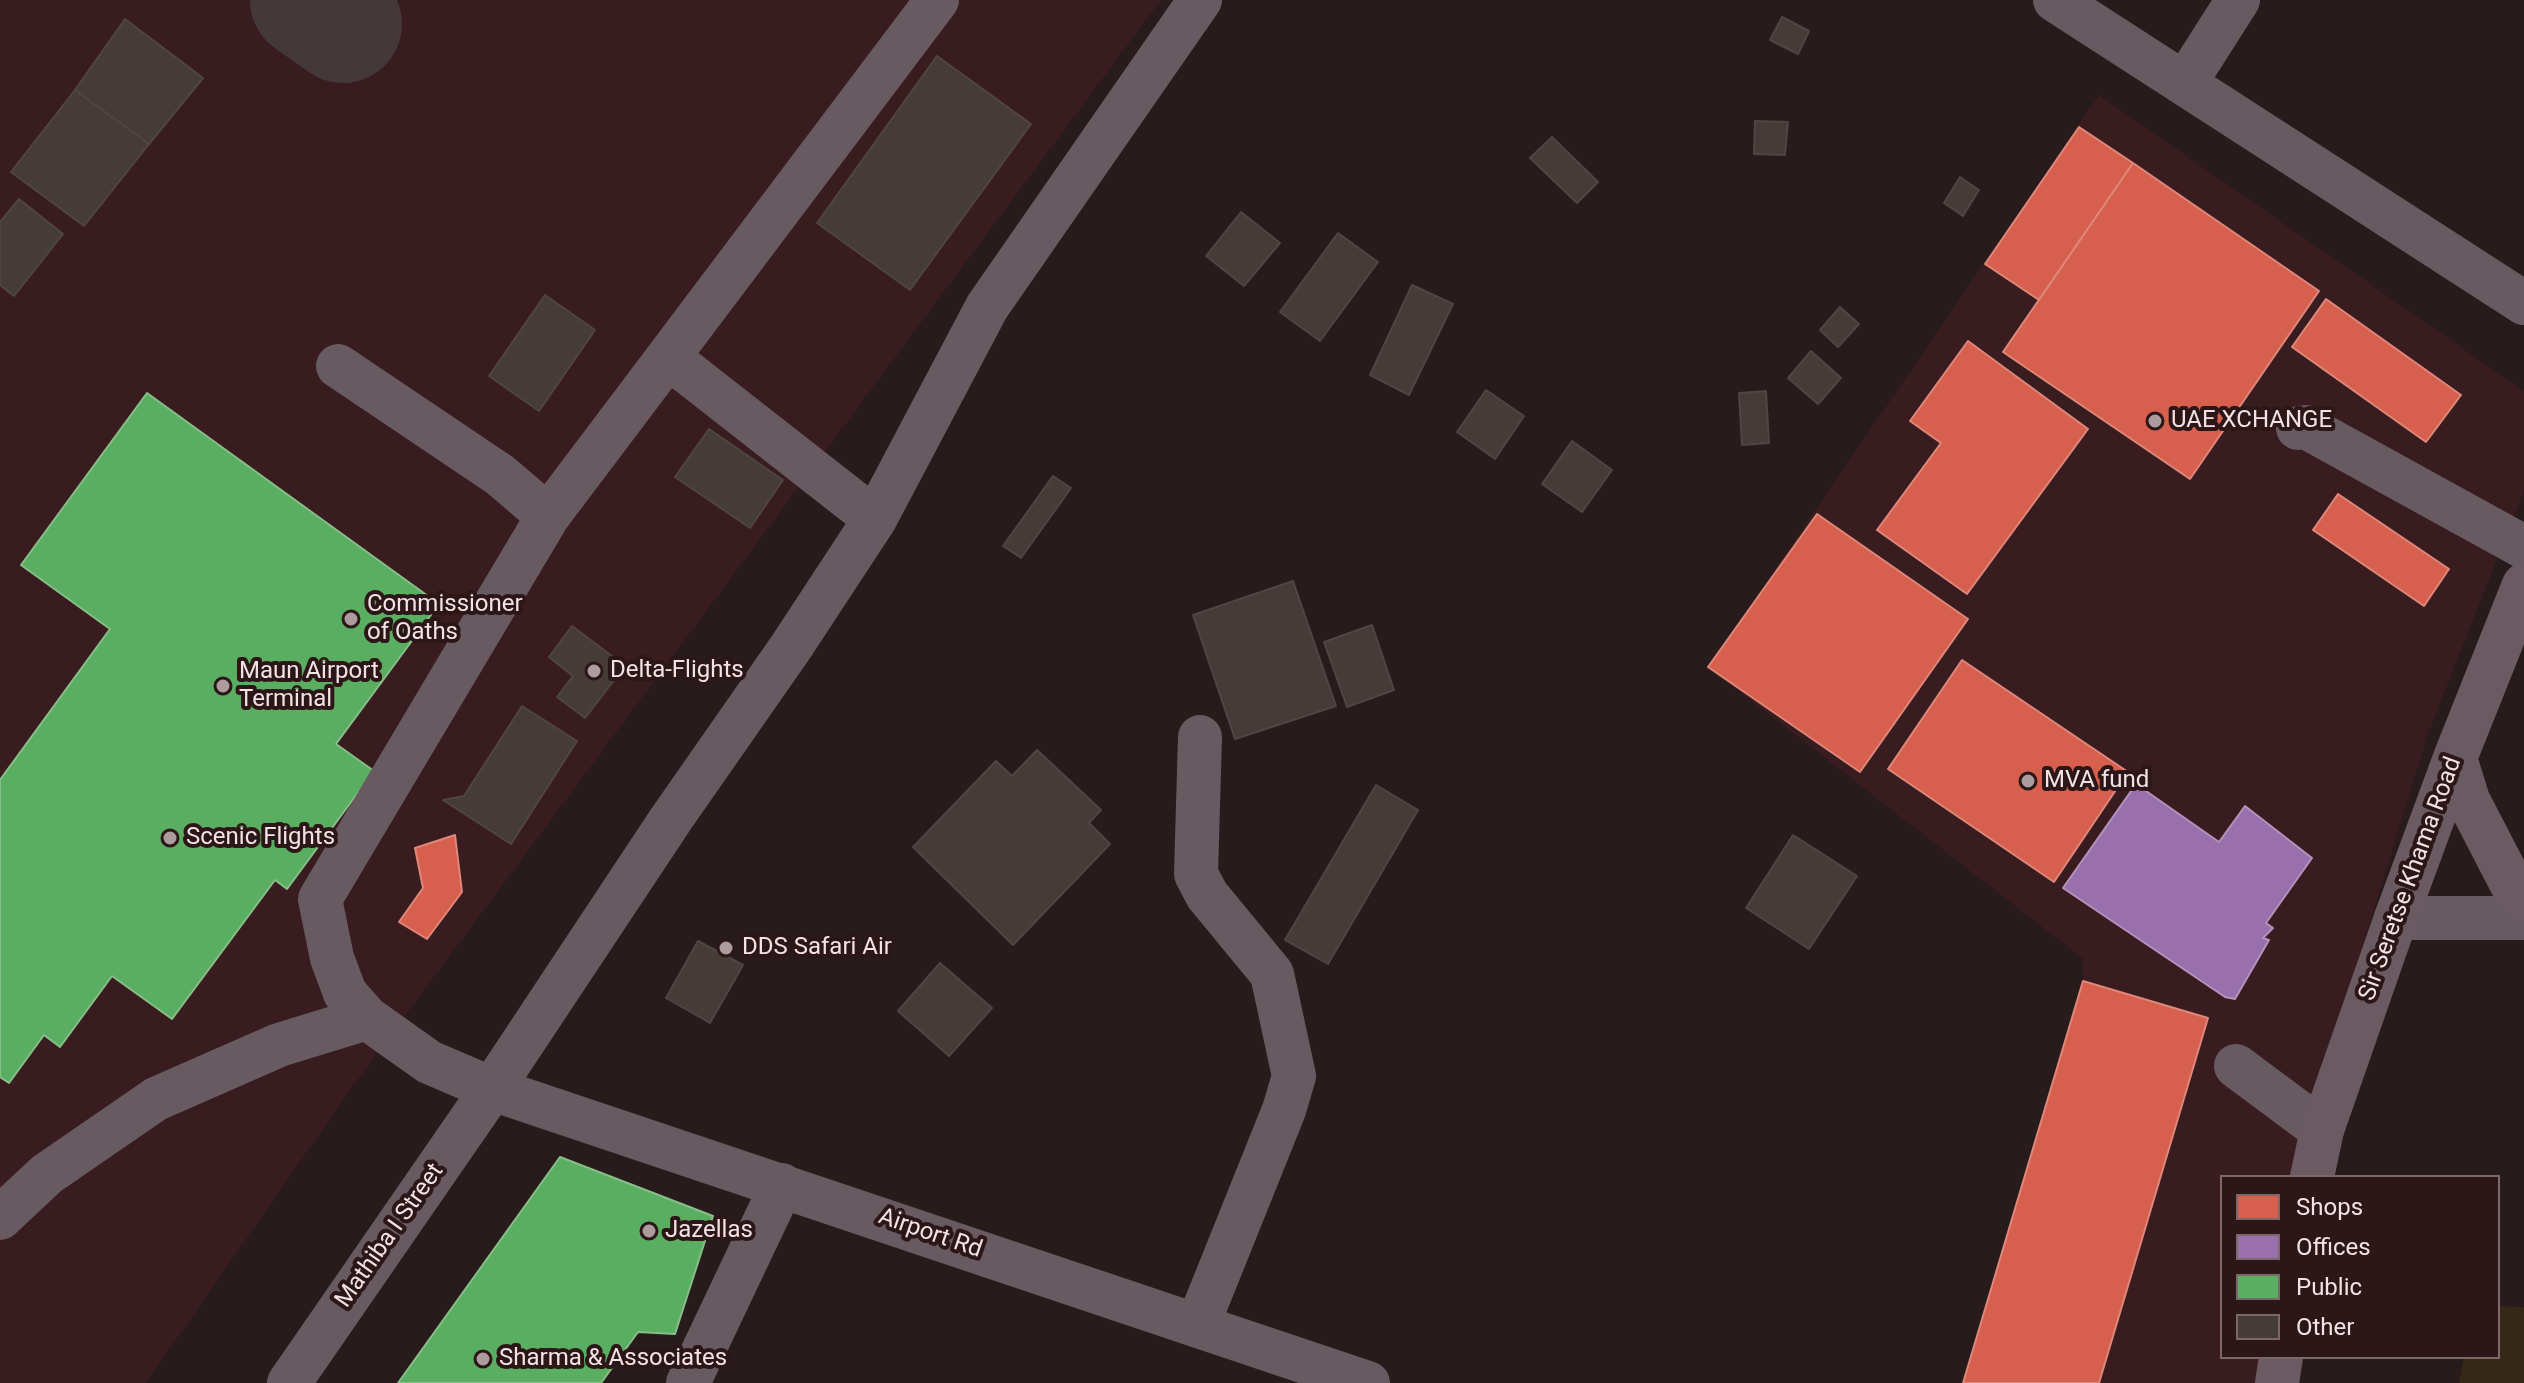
<!DOCTYPE html>
<style>
body{margin:0}
#map{position:relative;width:2524px;height:1383px;overflow:hidden;background:#281b1c;font-family:Roboto,sans-serif}
canvas{display:block}
.legend{position:absolute;left:2220px;top:1175px;width:280px;height:184px;box-sizing:border-box;background:#2d1618;border:2px solid #7c6869;margin:0;padding:10px 14px;list-style:none;font-size:24px;color:#f3e2e3}
.legend li{display:flex;align-items:center;gap:16px;height:40px}
.legend b{width:40px;border:2px solid #7c6869}
</style>
<div id="map">
<canvas width="2524" height="1383"></canvas>
<ul class="legend">
<li><b style="height:22px;background:#d6604d"></b>Shops</li>
<li><b style="height:22px;background:#9970ab"></b>Offices</li>
<li><b style="height:22px;background:#5aae61"></b>Public</li>
<li><b style="height:22px;background:#453b39"></b>Other</li>
</ul>
</div>
<script>
const context = document.querySelector('canvas').getContext('2d');
context.lineJoin = 'round';
function fillPath(path, color) {
  context.fillStyle = color;
  context.fill(path, 'evenodd');
}
function toPath(rows) {
  const path = new Path2D();
  for (const r of rows) {
    path.moveTo(r[0], r[1]);
    for (let i = 2; i < r.length; i += 2) path.lineTo(r[i], r[i + 1]);
  }
  return path;
}
function strokePath(path, color, width, dash) {
  context.strokeStyle = color;
  context.lineWidth = width;
  context.lineCap = dash ? 'butt' : 'round';
  context.setLineDash(dash || []);
  context.stroke(path);
}
function drawText(font, color, halo, rows, align = 'center') {
  context.font = font + ' Roboto,sans-serif';
  context.lineWidth = 8;
  context.setLineDash([]);
  context.textBaseline = 'middle';
  context.strokeStyle = halo;
  context.fillStyle = color;
  for (const [text, x, y, turn = 0] of rows) {
    context.save();
    context.translate(x, y);
    context.rotate((+turn || 0) * Math.PI / 180);
    context.textAlign = isNaN(turn) ? turn : align;
    if (halo) context.strokeText(text, 0, 0);
    context.fillText(text, 0, 0);
    context.restore();
  }
}
fillPath(toPath([
 [0,0,1161,0,350,1090,146,1383,0,1383],
 [2099,95,2524,391,2524,491,2428,734,2300,1150,2296,1177,2222,1177,2222,1357,2269,1357,2265,1383,1963,1383,2083,981,2082,958,1708,667]
]), '#381c1f');
fillPath(toPath([
 [2498,1306,2524,1307,2524,1383,2459,1383,2464,1357,2498,1357]
]), '#362817');
const shops = toPath([
 [2079,127,2133,163,2039,300,1985,264,2079,127],
 [2133,163,2319,291,2190,479,2003,352,2133,163],
 [2326,299,2461,395,2426,442,2292,347,2326,299],
 [1968,341,2088,429,1967,594,1877,530,1941,443,1910,421,1968,341],
 [2338,494,2449,569,2424,606,2313,530,2338,494],
 [1817,514,1968,619,1860,772,1708,667,1817,514],
 [1962,660,2128,772,2054,882,1888,769,1962,660],
 [455,835,462,892,427,939,399,922,423,888,415,848,455,835],
 [2083,981,2208,1018,2099,1383,1963,1383,2083,981]
]);
fillPath(shops, '#d6604d');
strokePath(shops, '#df877a', 2);
const offices = toPath([
 [2136,784,2219,842,2245,806,2312,858,2266,923,2273,928,2263,938,2269,940,2235,999,2225,997,2063,888,2136,784]
]);
fillPath(offices, '#9970ab');
strokePath(offices, '#b492bc', 2);
const public = toPath([
 [147,393,439,604,336,744,374,771,287,889,275,880,172,1019,112,976,60,1047,44,1035,9,1083,0,1077,0,780,110,629,21,565,147,393],
 [560,1157,713,1216,675,1334,638,1332,601,1383,398,1383,560,1157]
]);
fillPath(public, '#5aae61');
strokePath(public, '#88be88', 2);
strokePath(toPath([
 [309,0,343,24]
]), '#44383a', 118);
const building = toPath([
 [1782,17,1809,31,1798,54,1770,40,1782,17],
 [125,19,203,78,149,144,75,90,125,19],
 [937,56,1031,124,910,290,817,223,937,56],
 [75,90,149,144,84,226,11,172,75,90],
 [1755,121,1788,122,1785,155,1754,154,1755,121],
 [1552,137,1598,182,1577,203,1530,158,1552,137],
 [1960,177,1979,190,1963,216,1944,203,1960,177],
 [19,199,63,234,14,296,0,285,0,222,19,199],
 [1241,212,1280,243,1244,286,1206,256,1241,212],
 [1338,233,1378,262,1320,341,1280,312,1338,233],
 [1412,285,1453,304,1409,395,1370,375,1412,285],
 [545,295,595,330,539,411,489,376,545,295],
 [1840,307,1859,324,1838,347,1820,330,1840,307],
 [1811,351,1841,378,1818,404,1788,378,1811,351],
 [1486,390,1524,416,1495,459,1457,432,1486,390],
 [1766,391,1769,443,1742,445,1739,393,1766,391],
 [709,429,783,480,750,528,675,477,709,429],
 [1572,441,1612,470,1582,512,1542,484,1572,441],
 [1053,476,1071,488,1021,558,1003,546,1053,476],
 [1293,581,1336,706,1235,739,1193,615,1293,581],
 [1372,625,1394,690,1347,707,1324,642,1372,625],
 [572,626,625,666,585,718,557,697,573,676,549,657,572,626],
 [522,706,577,741,511,844,443,800,464,796,522,706],
 [1037,750,1101,810,1089,823,1110,844,1013,945,913,847,996,761,1012,776,1037,750],
 [1376,785,1418,810,1328,964,1285,940,1376,785],
 [1793,835,1857,876,1809,949,1746,908,1793,835],
 [698,941,743,965,710,1023,666,998,698,941],
 [940,963,992,1008,949,1056,898,1011,940,963]
]);
fillPath(building, '#453b39');
strokePath(building, '#504543', 2);
strokePath(toPath([
 [2055,0,2524,303],
 [2185,83,2238,0],
 [668,357,937,0],
 [338,366,500,475,548,516],
 [2298,428,2306,427,2524,547],
 [875,519,668,357,548,516,320,899,332,958,345,993,367,1018,429,1062,492,1089,1368,1383],
 [2396,918,2524,918],
 [2236,1066,2322,1130],
 [0,1218,47,1174,156,1099,279,1045,367,1018],
 [1198,1324,1284,1110,1294,1076,1272,974,1207,895,1196,874,1200,737],
 [289,1383,492,1089,671,819,791,647,875,519,987,307,1200,0],
 [688,1383,782,1185]
]), '#675b61', 44);
strokePath(toPath([
 [2455,758,2468,800,2511,883,2524,900],
 [2312,1177,2322,1130,2396,918,2455,758,2524,585],
 [2277,1383,2281,1357]
]), '#6a5b62', 44);
for (const [x, y, r, color] of [
 [2155,421,8,"#ac9c9d"],
 [351,619,8,"#ac9c9d"],
 [594,671,8,"#ac9c9d"],
 [223,686,8,"#ac9c9d"],
 [2028,781,8,"#ac9c9d"],
 [170,838,8,"#ac9c9d"],
 [726,948,8,"#ac9c9d"],
 [649,1231,8,"#ac9c9d"],
 [483,1359,8,"#ac9c9d"]
]) {
  const dot = new Path2D();
  dot.arc(x, y, r, 0, 2 * Math.PI);
  context.fillStyle = color;
  context.fill(dot);
  strokePath(dot, '#2d1618', 3);
}
drawText('24px', '#f3e2e3', '#2d1618', [
 ["UAE XCHANGE",2171,421],
 ["Commissioner",367,605],
 ["of Oaths",367,633],
 ["Delta-Flights",610,671],
 ["Maun Airport",239,672],
 ["Terminal",239,700],
 ["MVA fund",2044,781],
 ["Scenic Flights",186,838],
 ["DDS Safari Air",742,948],
 ["Jazellas",665,1231],
 ["Sharma & Associates",499,1359]
], 'left');
drawText('24px', '#f3e2e3', '#2d1618', [
 ["Sir Seretse Khama Road",2411,879,-70],
 ["Airport Rd",930,1234,19],
 ["Mathiba I Street",390,1236,-55]
]);
</script>
